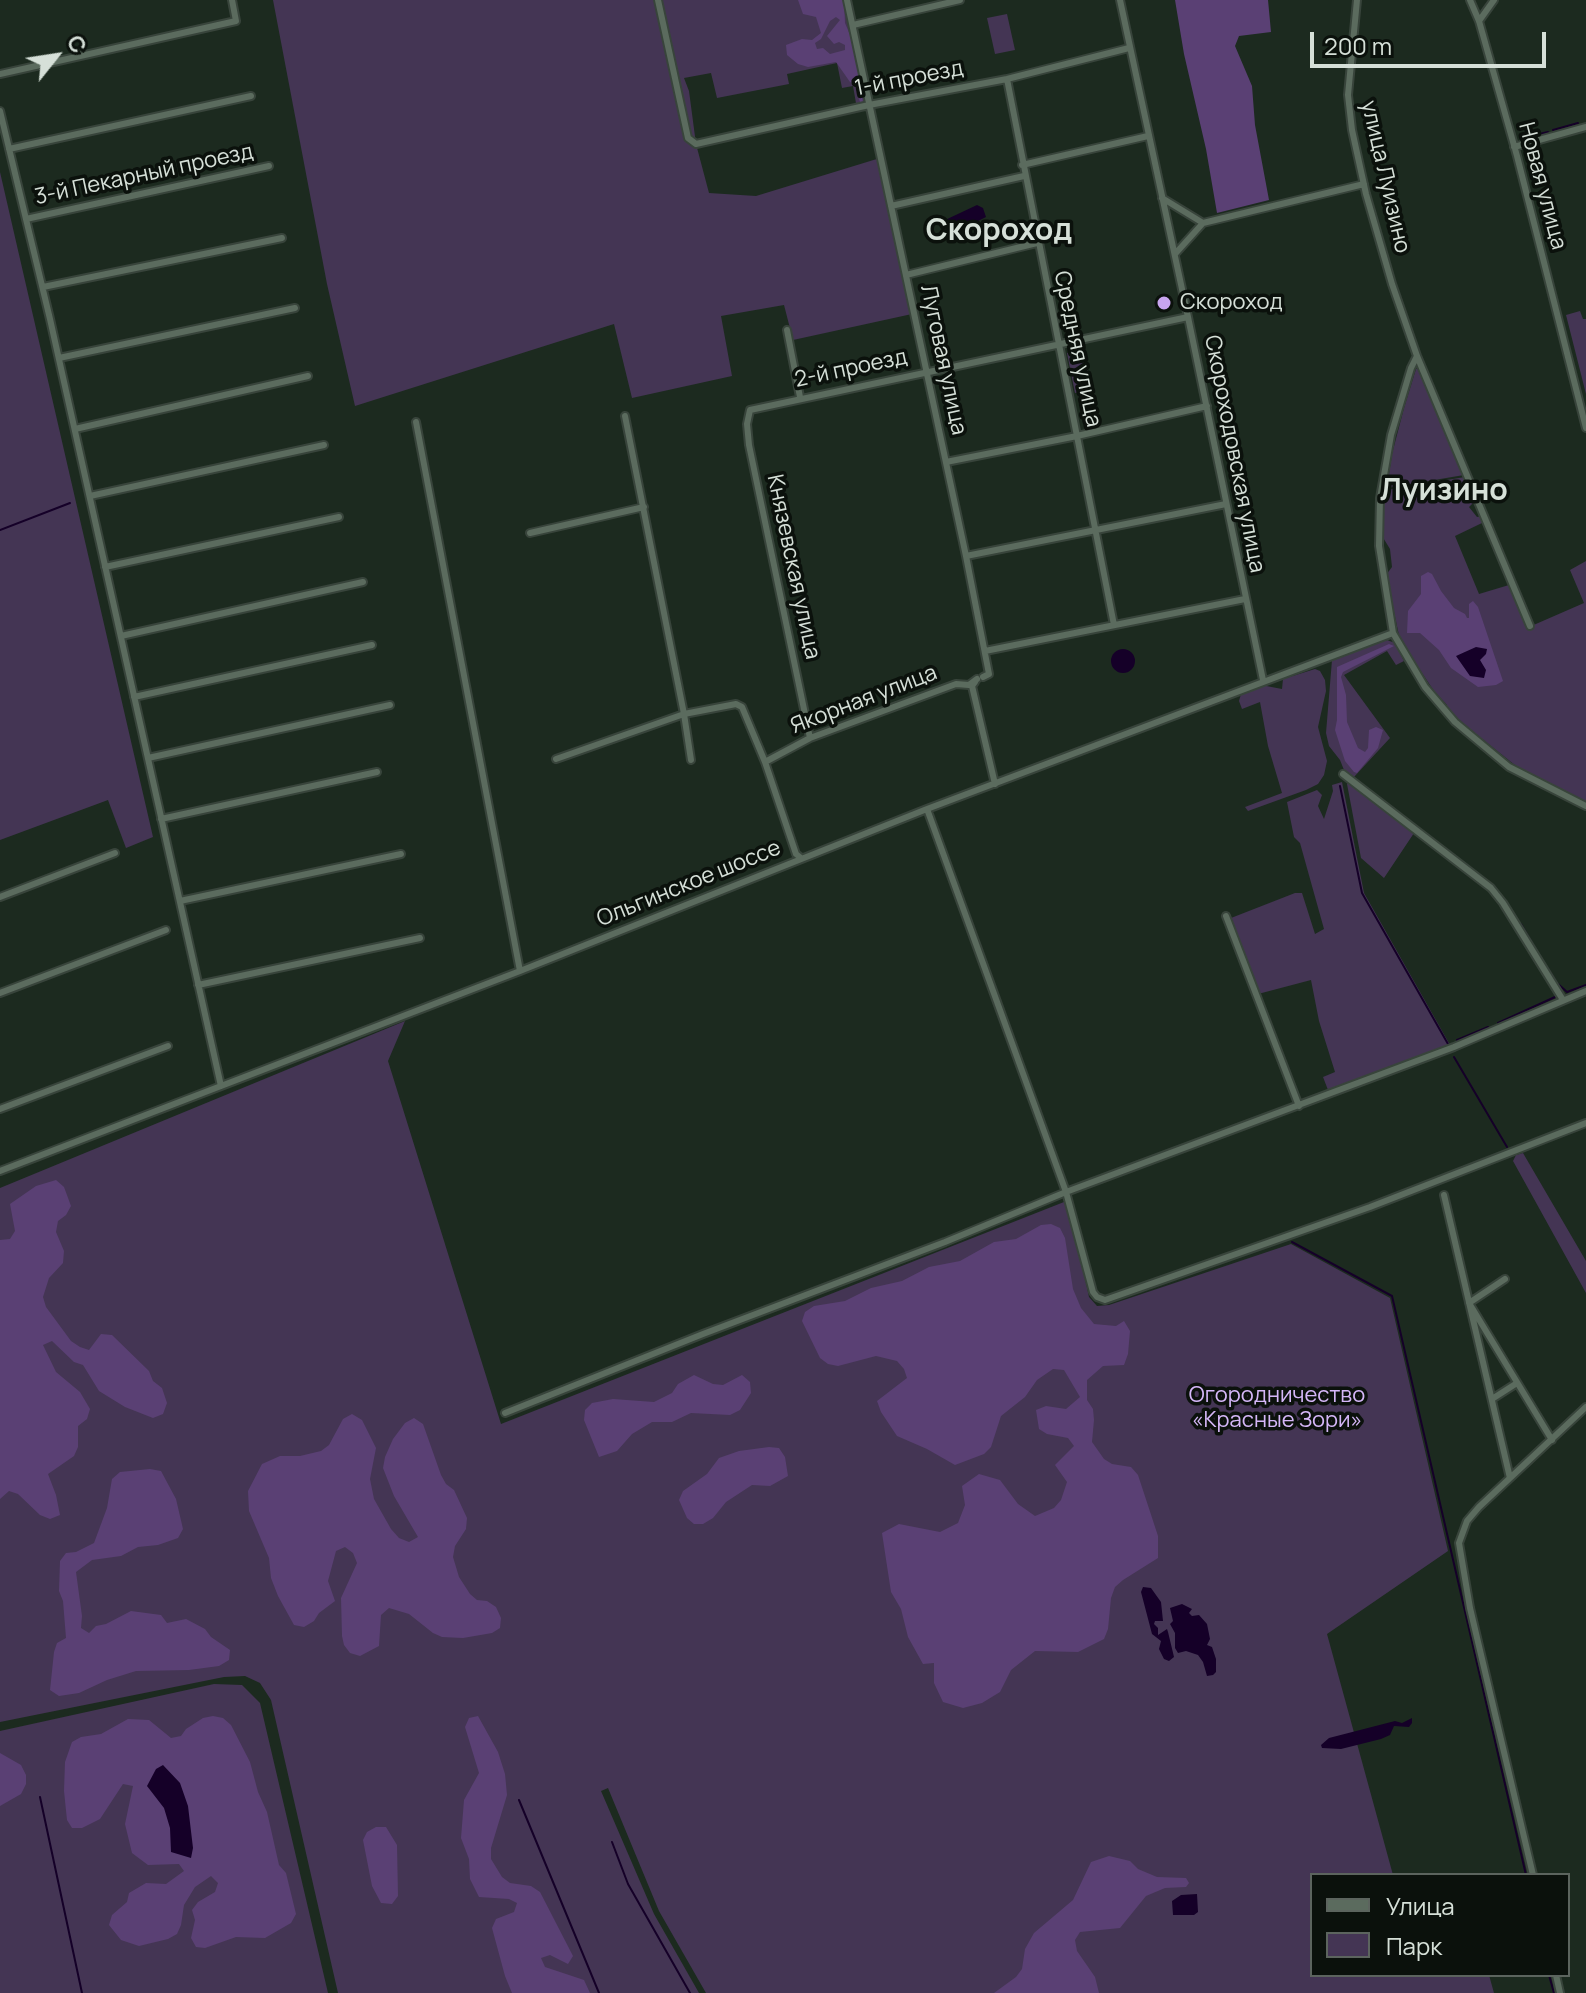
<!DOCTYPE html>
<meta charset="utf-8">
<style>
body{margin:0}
#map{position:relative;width:1586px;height:1993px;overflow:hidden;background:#1c2a1f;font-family:Manrope,sans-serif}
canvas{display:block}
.legend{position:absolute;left:1310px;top:1873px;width:260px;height:104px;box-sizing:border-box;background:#0b110c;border:2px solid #5c645e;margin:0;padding:10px 14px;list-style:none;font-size:24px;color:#d6e0d8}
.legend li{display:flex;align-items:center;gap:16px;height:40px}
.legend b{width:40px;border:2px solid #5c645e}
.north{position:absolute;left:16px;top:16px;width:80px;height:80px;-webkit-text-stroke:6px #0b110c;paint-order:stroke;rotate:60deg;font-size:22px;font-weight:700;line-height:32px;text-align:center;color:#d6e0d8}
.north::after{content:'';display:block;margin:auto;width:28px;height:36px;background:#d6e0d8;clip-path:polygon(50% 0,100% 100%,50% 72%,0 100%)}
.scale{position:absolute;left:1310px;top:32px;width:236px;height:36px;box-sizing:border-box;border:4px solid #d6e0d8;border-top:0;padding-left:10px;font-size:24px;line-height:28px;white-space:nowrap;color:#d6e0d8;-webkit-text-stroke:6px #0b110c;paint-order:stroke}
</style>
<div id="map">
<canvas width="1586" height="1993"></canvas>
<ul class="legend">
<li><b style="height:10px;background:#5b6b5e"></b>Улица</li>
<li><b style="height:22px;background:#443554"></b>Парк</li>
</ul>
<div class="north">С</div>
<div class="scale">200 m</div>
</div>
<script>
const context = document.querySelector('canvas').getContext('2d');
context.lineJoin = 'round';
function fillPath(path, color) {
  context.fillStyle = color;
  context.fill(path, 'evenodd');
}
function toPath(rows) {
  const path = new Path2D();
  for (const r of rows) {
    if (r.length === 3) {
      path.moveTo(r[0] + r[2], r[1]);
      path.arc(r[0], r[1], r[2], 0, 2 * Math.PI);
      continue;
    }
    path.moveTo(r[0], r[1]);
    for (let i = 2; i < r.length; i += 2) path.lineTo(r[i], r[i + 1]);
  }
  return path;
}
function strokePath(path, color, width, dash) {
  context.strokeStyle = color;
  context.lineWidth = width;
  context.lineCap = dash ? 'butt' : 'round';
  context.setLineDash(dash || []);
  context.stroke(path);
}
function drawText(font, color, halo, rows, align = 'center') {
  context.font = font + ' Manrope,sans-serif';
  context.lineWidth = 7;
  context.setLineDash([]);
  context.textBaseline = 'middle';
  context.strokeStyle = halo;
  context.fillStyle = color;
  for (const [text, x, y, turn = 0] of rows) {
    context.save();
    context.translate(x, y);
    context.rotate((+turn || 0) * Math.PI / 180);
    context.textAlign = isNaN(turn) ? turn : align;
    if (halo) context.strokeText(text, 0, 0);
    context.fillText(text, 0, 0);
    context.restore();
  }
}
fillPath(toPath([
 [273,0,847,0,866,105,857,109,853,86,842,88,837,63,787,74,789,84,717,98,711,73,684,78,689,91,696,144,709,193,756,196,880,158,912,314,793,340,784,305,721,316,732,376,632,398,614,324,355,406,327,284],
 [1007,14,1015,50,995,54,987,18],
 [0,172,153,837,126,848,108,800,0,840],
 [1580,311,1583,319,1586,319,1586,394,1566,315],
 [1083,349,1092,389,1075,393,1067,353],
 [1419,368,1464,475,1387,488,1392,454,1404,408,1416,369],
 [1465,477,1475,501,1469,507,1477,517,1482,516,1482,523,1455,536,1479,594,1509,585,1529,627,1584,603,1570,570,1586,561,1586,802,1516,766,1466,726,1446,708,1447,705,1434,691,1400,640,1386,575,1392,567,1390,549,1382,536,1383,501,1386,490],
 [1387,640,1395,643,1404,661,1396,665,1387,651,1344,675,1390,738,1354,777,1344,770,1340,760,1329,746,1326,733,1332,660,1349,652],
 [1315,669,1320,671,1325,680,1326,691,1318,727,1327,761,1324,775,1318,784,1306,790,1248,811,1245,807,1282,793,1268,746,1260,702,1242,709,1239,701,1241,694,1261,685,1282,689,1283,679],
 [1342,782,1364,893,1450,1045,1328,1090,1323,1077,1335,1072,1319,1021,1311,980,1258,994,1231,918,1295,893,1302,893,1315,934,1324,929,1300,843,1294,837,1287,802,1317,790,1322,795,1318,806,1324,819,1333,791,1332,785],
 [1349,782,1414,833,1384,878,1361,858,1347,784],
 [405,1021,388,1061,501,1424,1064,1202,1070,1208,1089,1297,1097,1306,1109,1305,1291,1244,1390,1298,1448,1551,1327,1634,1393,1875,1312,1875,1312,1975,1489,1975,1494,1993,706,1993,659,1911,608,1788,601,1791,654,1914,699,1993,338,1993,271,1700,260,1683,245,1676,224,1677,0,1722,0,1188],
 [1523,1153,1586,1261,1586,1293,1513,1161,1516,1155],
 [214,1684,242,1685,260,1703,328,1993,0,1993,0,1731]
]), '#443554');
fillPath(toPath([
 [798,0,844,0,845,23,853,42,863,102,860,102,854,84,850,82,836,62,808,67,798,64,787,55,786,45,802,39,812,40,821,33,816,17,803,14],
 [836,17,840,20,827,36,834,44,839,42,845,45,845,50,830,54,823,48,817,49,815,43,821,39,830,21],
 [1175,0,1268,0,1271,32,1239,36,1235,46,1252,86,1255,125,1269,200,1217,213,1206,149,1184,54],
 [1428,572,1432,574,1441,591,1454,608,1465,614,1467,618,1469,618,1469,604,1473,601,1478,607,1503,681,1496,685,1478,687,1451,668,1439,650,1420,633,1407,633,1408,611,1421,594,1421,576],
 [1389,644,1394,646,1343,672,1341,677,1346,695,1347,722,1358,748,1365,752,1368,748,1369,730,1376,727,1383,730,1378,748,1357,773,1354,772,1345,761,1335,730,1337,720,1337,667],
 [56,1180,64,1187,71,1206,66,1215,58,1221,56,1232,64,1251,63,1263,49,1278,43,1297,46,1307,71,1341,80,1347,89,1350,101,1334,112,1335,149,1371,153,1381,162,1388,167,1403,163,1414,153,1418,125,1407,99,1391,83,1365,74,1362,52,1341,43,1345,56,1372,80,1392,90,1409,87,1419,78,1426,78,1447,74,1456,48,1474,56,1495,60,1515,50,1519,40,1515,18,1494,9,1491,0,1499,0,1240,10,1239,15,1231,10,1204,36,1186],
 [1051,1224,1060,1228,1065,1238,1073,1289,1081,1308,1094,1324,1116,1326,1124,1321,1130,1331,1128,1354,1124,1365,1103,1366,1087,1380,1087,1400,1093,1409,1094,1420,1092,1442,1104,1459,1112,1464,1131,1467,1138,1475,1158,1536,1158,1558,1123,1580,1115,1587,1111,1598,1108,1629,1104,1639,1078,1652,1035,1651,1011,1670,1000,1692,982,1703,963,1708,943,1702,934,1683,934,1663,923,1664,908,1637,901,1609,891,1592,882,1533,899,1524,940,1532,958,1523,965,1505,962,1486,979,1474,1000,1480,1018,1504,1035,1516,1054,1508,1061,1500,1067,1482,1055,1465,1074,1446,1068,1438,1047,1434,1039,1429,1036,1410,1046,1406,1066,1409,1080,1397,1064,1370,1053,1369,1037,1380,1025,1397,1001,1416,991,1447,984,1454,955,1465,927,1449,897,1436,881,1412,877,1401,907,1378,904,1369,897,1361,876,1356,838,1366,828,1364,820,1358,802,1321,805,1312,814,1306,845,1301,871,1288,902,1281,929,1267,960,1261,994,1242,1016,1239,1041,1225],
 [694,1375,713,1384,723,1385,742,1375,750,1382,751,1393,740,1410,730,1415,691,1413,672,1422,652,1422,632,1434,617,1451,599,1457,584,1420,585,1410,592,1403,613,1399,654,1402,672,1393,678,1384],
 [352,1414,362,1420,376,1448,370,1479,374,1499,391,1529,399,1538,409,1542,418,1537,394,1496,383,1468,385,1457,393,1439,405,1423,414,1418,423,1424,441,1475,446,1484,454,1490,467,1518,466,1529,455,1546,453,1557,459,1577,470,1594,477,1600,487,1601,496,1607,501,1618,500,1628,492,1633,463,1638,442,1637,433,1633,409,1614,389,1608,381,1615,379,1646,360,1656,350,1653,344,1645,342,1636,341,1598,357,1563,353,1553,345,1547,336,1551,328,1581,335,1601,319,1613,314,1621,304,1627,294,1625,278,1596,271,1578,269,1558,249,1511,248,1491,262,1464,280,1456,300,1456,321,1451,329,1445,343,1419],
 [769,1447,779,1448,785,1457,788,1476,770,1486,752,1485,726,1502,713,1518,703,1524,694,1524,687,1518,679,1500,683,1491,707,1474,719,1458,739,1451],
 [150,1469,161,1471,176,1499,183,1529,178,1538,158,1545,138,1547,121,1556,92,1560,76,1572,82,1616,81,1628,89,1633,96,1626,106,1624,131,1611,161,1615,167,1623,186,1619,205,1629,211,1637,230,1650,229,1660,219,1666,189,1670,136,1671,107,1680,79,1693,59,1696,50,1690,54,1652,57,1643,66,1638,63,1601,59,1591,60,1561,66,1553,76,1552,94,1543,107,1508,112,1479,120,1472],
 [213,1716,223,1718,231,1725,250,1762,258,1792,267,1812,279,1865,286,1873,296,1914,291,1923,265,1938,236,1937,205,1948,196,1947,191,1938,195,1920,192,1910,198,1902,215,1892,218,1883,211,1876,195,1887,184,1905,181,1925,177,1934,168,1939,139,1946,121,1940,109,1925,112,1915,127,1902,129,1893,146,1883,166,1884,184,1871,179,1864,148,1865,132,1853,125,1824,133,1786,123,1784,100,1819,82,1828,72,1828,67,1820,64,1791,65,1762,72,1742,81,1737,101,1734,128,1719,149,1720,171,1738,181,1736,186,1729,203,1718],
 [478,1716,498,1752,505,1774,507,1795,491,1848,491,1859,502,1877,510,1883,531,1886,540,1892,573,1956,568,1964,550,1955,541,1958,545,1967,584,1980,590,1993,512,1993,505,1976,492,1928,496,1919,514,1912,517,1903,509,1899,479,1897,470,1879,469,1859,461,1838,464,1800,479,1773,465,1727,469,1718],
 [0,1753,21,1765,26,1775,26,1784,21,1794,0,1806],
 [376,1827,386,1827,397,1845,398,1896,392,1904,381,1903,372,1886,363,1840,367,1832],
 [1109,1856,1130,1861,1138,1869,1157,1877,1186,1878,1189,1883,1186,1887,1165,1888,1146,1896,1120,1928,1080,1932,1075,1940,1077,1951,1095,1977,1099,1993,994,1993,1016,1977,1022,1969,1025,1949,1034,1933,1073,1900,1091,1862]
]), '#5a4074');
fillPath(toPath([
 [977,205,983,208,986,217,950,235,943,221],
 [1476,647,1487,649,1486,654,1480,660,1486,670,1484,678,1470,676,1456,656],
 [1123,661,12],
 [1143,1587,1151,1588,1161,1602,1163,1621,1155,1621,1154,1624,1158,1628,1158,1635,1167,1629,1168,1632,1174,1657,1169,1661,1164,1659,1159,1649,1161,1641,1152,1634,1141,1592],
 [1182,1604,1192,1609,1189,1613,1192,1616,1199,1615,1207,1624,1210,1639,1207,1645,1212,1647,1216,1659,1216,1672,1213,1675,1207,1676,1203,1662,1198,1655,1186,1651,1178,1653,1175,1648,1175,1633,1170,1624,1173,1621,1170,1608],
 [1412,1718,1412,1723,1409,1727,1394,1726,1390,1735,1381,1739,1341,1749,1322,1748,1321,1745,1329,1738,1395,1721,1402,1723],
 [163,1765,180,1783,188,1806,193,1848,191,1858,171,1852,170,1828,164,1808,147,1786,156,1769],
 [1197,1894,1198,1912,1194,1915,1173,1915,1172,1901,1181,1895]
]), '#150028');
strokePath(toPath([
 [1553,130,1578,123],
 [1526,137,1548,132],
 [0,530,70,503],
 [1340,786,1362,893,1448,1044],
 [1521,924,1542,960],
 [1547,967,1557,983,1567,992,1586,985],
 [1498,1023,1555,997],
 [1457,1040,1488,1027],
 [1454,1057,1507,1147],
 [1292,1242,1392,1296,1526,1875],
 [40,1797,82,1993],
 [519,1800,599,1993],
 [612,1842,628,1884,690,1993],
 [1549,1975,1554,1993]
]), '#150028', 2);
const minor = toPath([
 [658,0,688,138,696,144,869,105,1007,79,1129,48],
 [847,0,966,556,989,674,983,677],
 [1120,0,1188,317,1263,680],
 [1357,0,1348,95,1352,130,1366,194,1392,284,1417,356,1530,626],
 [1470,0,1479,21,1517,156,1586,428],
 [1479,21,1494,0],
 [853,25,960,0],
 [0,74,236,21,232,0],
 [1007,79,1114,625],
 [0,111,50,319,221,1086],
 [1514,147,1586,127],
 [9,149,251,96],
 [1022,165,1148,136],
 [1162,198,1203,223],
 [891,206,1024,176],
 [26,219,269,166],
 [1175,254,1203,223,1364,184],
 [906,275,1037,243],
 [43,287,282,238],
 [787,330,800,397],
 [1417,356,1411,368,1391,435,1380,498,1379,546,1393,633,1425,687,1455,722,1509,767,1586,806],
 [59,358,295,308],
 [625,416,684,714,736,704,742,707,765,762,796,854,801,858],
 [416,422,520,971],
 [75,429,308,376],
 [946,462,1077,436,1207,406],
 [90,496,324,445],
 [530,533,644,507],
 [966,556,1226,504],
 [105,567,339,517],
 [121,636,363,582],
 [985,651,1245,599],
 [975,682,972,686,995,784],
 [134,697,372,645],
 [810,738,749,445,747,424,750,410,1188,317],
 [148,758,390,705],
 [556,759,684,714,691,760],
 [765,762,810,738,956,684,969,685,977,679],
 [1343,774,1491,888,1503,903,1563,1000],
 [927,809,1066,1192,1093,1292,1097,1297,1105,1300,1370,1207,1586,1123],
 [161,819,377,772],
 [0,897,115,853],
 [180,901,401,854],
 [1226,916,1299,1106],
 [198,985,420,938],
 [0,993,166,930],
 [0,1109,168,1046],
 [0,1171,520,971,927,809,1393,633],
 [1444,1195,1510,1478],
 [1505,1279,1469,1303,1552,1440],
 [1492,1399,1517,1383],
 [505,1413,703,1334,945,1242,1066,1192,1454,1047,1586,991],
 [1533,1875,1470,1608,1459,1543,1467,1521,1479,1507,1586,1407],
 [1556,1975,1560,1993]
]);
strokePath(minor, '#38443b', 10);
strokePath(minor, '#5b6b5e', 6);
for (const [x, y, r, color] of [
 [1164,303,8,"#c8a5ef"]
]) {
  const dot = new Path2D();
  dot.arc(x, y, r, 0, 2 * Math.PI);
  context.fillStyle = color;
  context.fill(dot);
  strokePath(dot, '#0b110c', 3);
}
drawText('22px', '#d6e0d8', '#0b110c', [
 ["1-й проезд",909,79,-11],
 ["3-й Пекарный проезд",144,175,-12],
 ["улица Луизино",1385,177,77],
 ["Новая улица",1542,186,75],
 ["Средняя улица",1077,349,78],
 ["Луговая улица",943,360,78],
 ["2-й проезд",851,369,-12],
 ["Скороходовская улица",1234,454,79],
 ["Князевская улица",793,567,78],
 ["Якорная улица",864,700,-21],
 ["Ольгинское шоссе",689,884,-22]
]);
drawText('22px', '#d6e0d8', '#0b110c', [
 ["Скороход",1180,303]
], 'left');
drawText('22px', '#d5b7f8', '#0b110c', [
 ["Огородничество",1277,1396],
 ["«Красные Зори»",1277,1421]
]);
drawText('bold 30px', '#d6e0d8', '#0b110c', [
 ["Скороход",999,232],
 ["Луизино",1444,492]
]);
</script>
